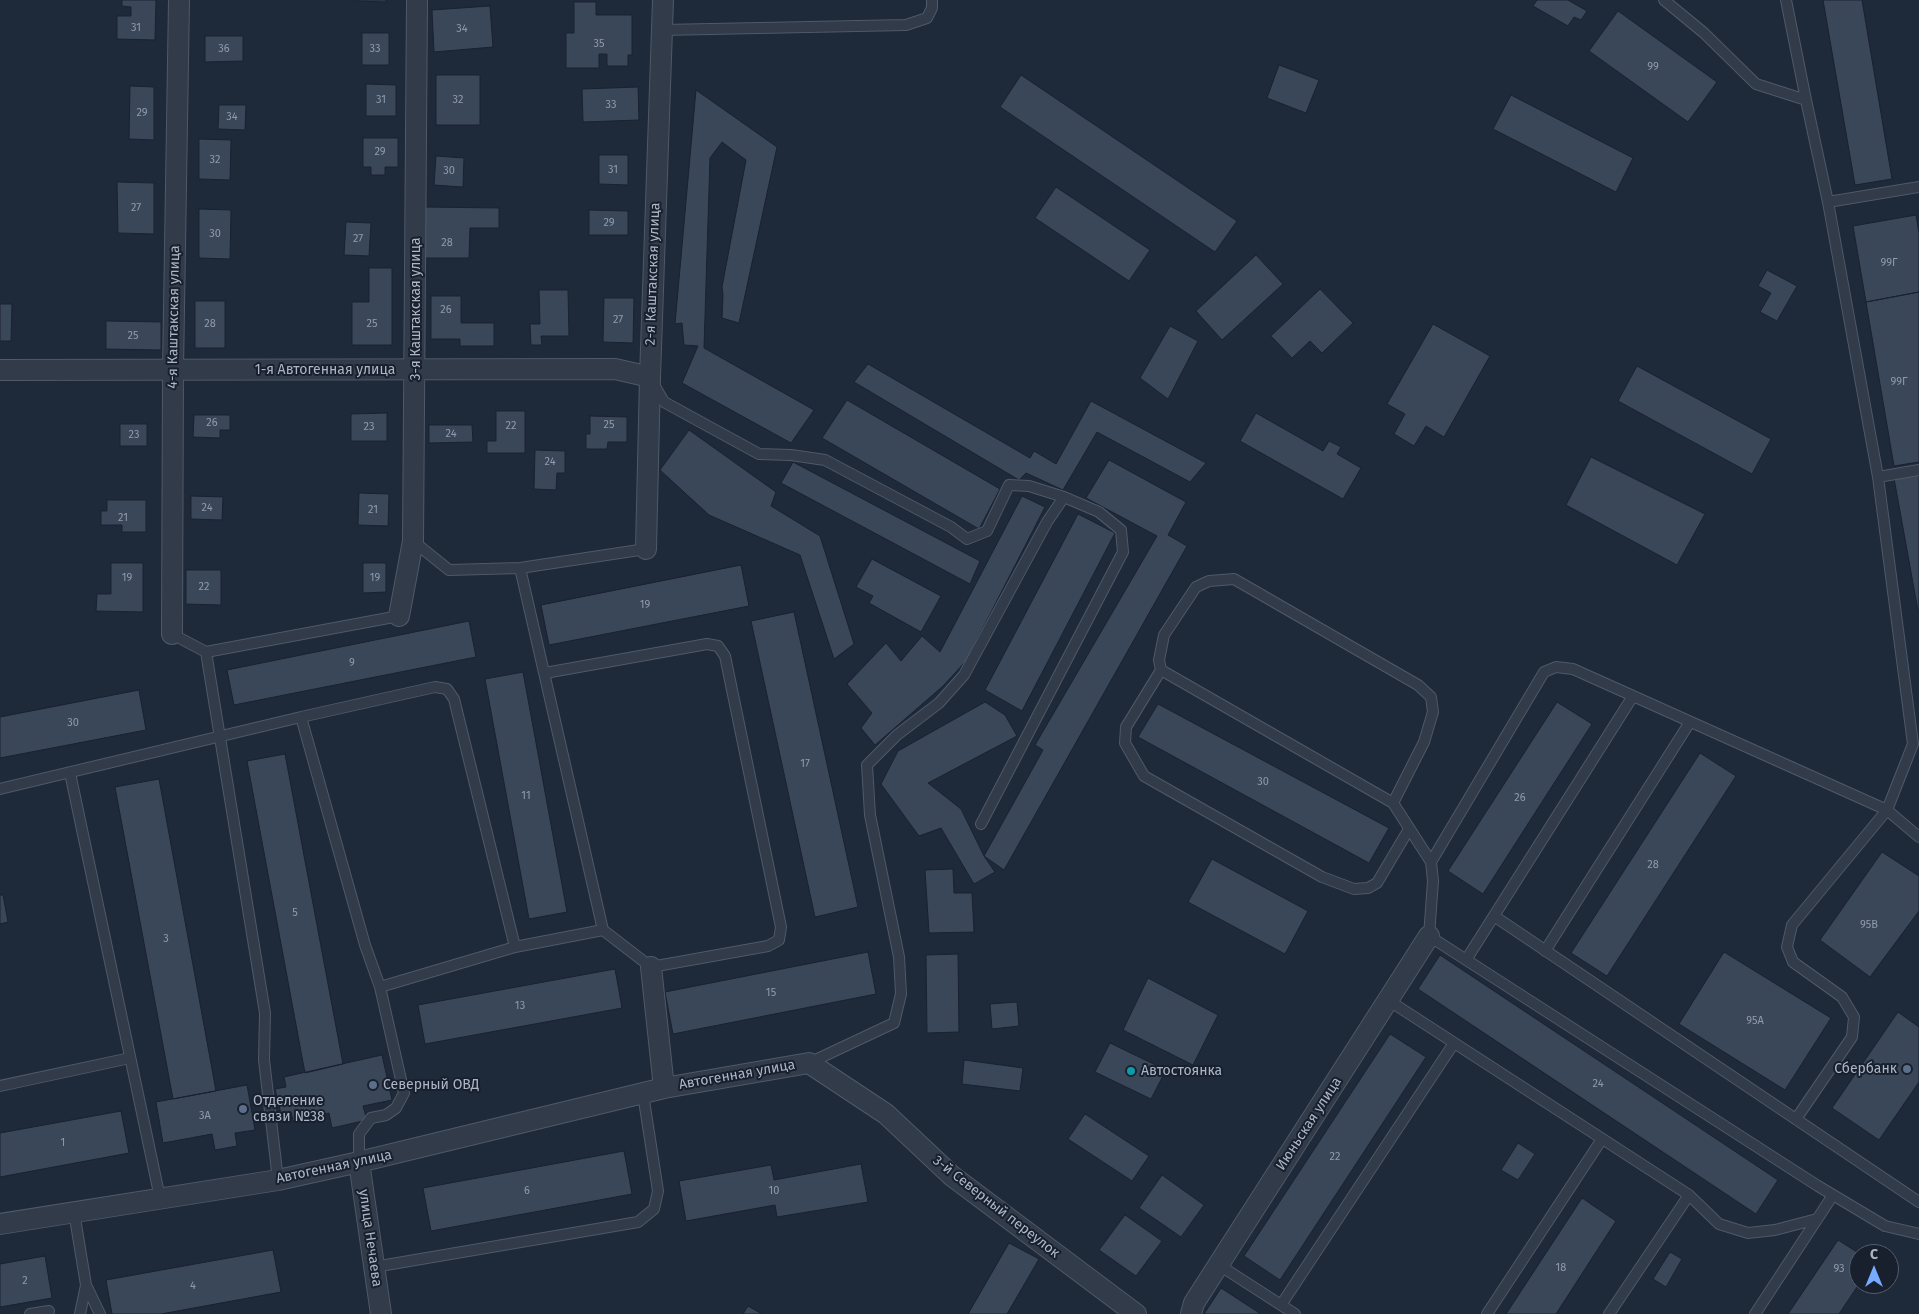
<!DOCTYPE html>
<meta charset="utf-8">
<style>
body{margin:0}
#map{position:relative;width:1919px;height:1314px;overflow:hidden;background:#1e2939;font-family:"Fira Sans",sans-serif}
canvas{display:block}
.north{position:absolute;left:1849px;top:1244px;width:50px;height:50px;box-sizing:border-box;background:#18202e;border:1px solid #535c6b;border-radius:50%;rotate:0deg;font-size:14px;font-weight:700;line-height:20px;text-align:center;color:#acb6c6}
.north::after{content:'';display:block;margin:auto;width:18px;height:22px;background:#78aaff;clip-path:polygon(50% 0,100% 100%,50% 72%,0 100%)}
</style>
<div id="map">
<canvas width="1919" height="1314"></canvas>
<div class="north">С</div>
</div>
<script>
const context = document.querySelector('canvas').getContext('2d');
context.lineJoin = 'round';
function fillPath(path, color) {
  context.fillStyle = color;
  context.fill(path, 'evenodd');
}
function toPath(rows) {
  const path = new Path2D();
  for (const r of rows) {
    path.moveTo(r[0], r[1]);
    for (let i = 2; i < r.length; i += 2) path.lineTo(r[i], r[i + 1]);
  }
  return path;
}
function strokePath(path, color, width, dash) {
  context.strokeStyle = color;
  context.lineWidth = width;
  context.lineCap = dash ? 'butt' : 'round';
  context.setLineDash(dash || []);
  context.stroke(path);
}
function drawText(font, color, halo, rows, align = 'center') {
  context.font = font + ' "Fira Sans",sans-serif';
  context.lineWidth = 4;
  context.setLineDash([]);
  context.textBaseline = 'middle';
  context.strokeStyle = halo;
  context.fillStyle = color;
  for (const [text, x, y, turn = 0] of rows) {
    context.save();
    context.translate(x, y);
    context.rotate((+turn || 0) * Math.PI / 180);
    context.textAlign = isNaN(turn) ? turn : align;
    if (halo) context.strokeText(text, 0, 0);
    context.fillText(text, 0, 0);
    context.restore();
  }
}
const building = toPath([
 [122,0,156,0,155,40,117,39,117,16,131,16,131,7,122,6,122,0],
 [358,0,386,0,386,2,357,1,358,0],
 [1537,0,1568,0,1587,11,1581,20,1574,17,1568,26,1533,6,1537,0],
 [1823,0,1862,0,1892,179,1855,185,1823,0],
 [574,2,596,2,596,15,632,15,632,55,628,55,628,66,607,66,607,54,599,54,599,68,566,68,566,33,574,33,574,2],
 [490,6,493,47,434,52,432,10,490,6],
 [1618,11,1717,82,1688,122,1589,51,1618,11],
 [362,33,389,33,389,65,362,65,362,33],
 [205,36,243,36,243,61,205,62,205,36],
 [1279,65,1319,80,1306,113,1267,98,1279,65],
 [436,75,480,75,480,125,436,125,436,75],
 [1021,75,1237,221,1215,252,1000,107,1021,75],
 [366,84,396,85,396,116,366,116,366,84],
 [130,86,154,87,154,140,129,139,130,86],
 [638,87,639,120,583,122,582,89,638,87],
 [696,90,777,147,739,323,722,318,723,295,722,287,746,160,722,142,710,158,704,348,814,410,791,443,682,383,698,346,684,345,682,323,675,324,696,90],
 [1511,95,1633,158,1616,192,1493,129,1511,95],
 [219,105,246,105,245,130,218,129,219,105],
 [363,138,398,138,398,167,385,167,385,175,371,175,371,167,363,167,363,138],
 [199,139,231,140,230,180,199,179,199,139],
 [599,155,628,155,628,185,599,184,599,155],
 [436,156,464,158,463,187,434,185,436,156],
 [117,182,154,183,154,234,118,233,117,182],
 [1056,187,1150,250,1129,281,1035,218,1056,187],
 [425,207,499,208,499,228,470,228,469,258,424,258,425,207],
 [199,209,231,210,230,259,199,258,199,209],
 [589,210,628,211,628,235,589,235,589,210],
 [1916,215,1919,233,1919,292,1866,302,1853,226,1916,215],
 [346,222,371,223,369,256,344,255,346,222],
 [1256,255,1283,284,1222,340,1196,311,1256,255],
 [369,268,392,268,392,345,352,345,352,302,369,302,369,268],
 [1767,270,1797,286,1777,321,1760,312,1771,293,1758,286,1767,270],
 [1320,289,1353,323,1322,353,1310,341,1292,358,1271,336,1320,289],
 [539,290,568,290,569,336,541,336,542,345,531,345,530,324,540,324,539,290],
 [1919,292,1919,462,1894,466,1866,302,1919,292],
 [431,296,461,296,461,323,494,323,494,346,460,346,460,339,431,339,431,296],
 [604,298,634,298,633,343,603,342,604,298],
 [195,301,225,301,225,348,195,348,195,301],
 [0,304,12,304,11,341,0,341,0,304],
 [106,321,161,322,161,350,106,349,106,321],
 [1433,324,1490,356,1444,437,1426,426,1414,446,1394,434,1405,414,1387,404,1433,324],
 [1170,326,1198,341,1168,399,1140,378,1170,326],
 [868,364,1030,458,1034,451,1056,464,1091,401,1206,463,1190,482,1097,432,1063,490,1026,473,1019,480,854,382,868,364],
 [1637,366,1771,439,1752,474,1618,401,1637,366],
 [847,400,1000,489,979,529,822,438,847,400],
 [496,411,525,411,525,453,487,453,487,441,496,441,496,411],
 [387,413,387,441,351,441,351,414,387,413],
 [1256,413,1323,451,1329,441,1341,447,1337,454,1361,468,1343,499,1240,441,1256,413],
 [194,415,230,415,230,430,220,430,220,438,193,437,194,415],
 [590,416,627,417,627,442,608,442,607,449,586,449,586,434,590,434,590,416],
 [120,424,147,424,147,446,120,446,120,424],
 [429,425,472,425,473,442,429,443,429,425],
 [689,430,776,492,771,506,820,536,854,644,834,659,800,555,709,515,660,470,689,430],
 [535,450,565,451,565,473,557,473,556,490,534,489,535,450],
 [1591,457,1705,514,1677,565,1566,505,1591,457],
 [1109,460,1186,502,1168,535,1187,546,1004,870,984,856,1043,750,1035,745,1157,536,1086,498,1109,460],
 [793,462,980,561,970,584,781,483,793,462],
 [1919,474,1919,611,1918,611,1894,478,1919,474],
 [359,493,389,494,388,526,358,525,359,493],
 [191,496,223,497,222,520,191,519,191,496],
 [1022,496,1045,507,966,661,943,686,875,745,861,728,872,713,847,684,886,643,901,661,922,636,940,652,1022,496],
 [107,500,146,500,146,532,122,532,122,525,101,525,101,511,107,511,107,500],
 [1078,514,1115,533,1022,711,985,690,1078,514],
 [872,559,941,596,921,632,869,603,873,596,856,587,872,559],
 [111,563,143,563,143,612,96,611,97,594,111,594,111,563],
 [363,563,386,563,386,592,363,593,363,563],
 [741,565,749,606,549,645,541,605,741,565],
 [186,570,221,570,221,605,186,604,186,570],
 [794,612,858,907,815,917,751,621,794,612],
 [469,621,476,657,234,705,227,670,469,621],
 [523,672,567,912,529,919,485,679,523,672],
 [139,690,146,730,0,758,0,717,139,690],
 [985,702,1005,715,1017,736,928,783,961,809,984,856,995,872,974,884,941,828,919,836,881,784,898,751,985,702],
 [1557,702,1592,724,1483,894,1448,871,1557,702],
 [1158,704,1389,828,1369,863,1138,737,1158,704],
 [1700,753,1736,776,1607,976,1571,953,1700,753],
 [285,754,343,1064,305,1073,247,761,285,754],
 [159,779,216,1091,173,1099,115,787,159,779],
 [1882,852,1919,876,1919,911,1870,977,1820,940,1882,852],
 [1212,859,1308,911,1285,954,1188,902,1212,859],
 [953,869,954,893,972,893,974,932,929,933,925,870,953,869],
 [0,895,3,895,8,922,0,924,0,895],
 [868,952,876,994,673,1034,665,992,868,952],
 [1724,952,1831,1018,1785,1090,1679,1024,1724,952],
 [958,954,959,1032,927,1033,926,955,958,954],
 [1440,955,1778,1180,1756,1214,1418,989,1440,955],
 [615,969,622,1008,425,1044,418,1005,615,969],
 [1148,978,1218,1015,1193,1065,1123,1030,1148,978],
 [1017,1002,1019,1026,992,1029,990,1004,1017,1002],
 [1898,1012,1919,1027,1919,1082,1879,1140,1832,1108,1898,1012],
 [1390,1034,1426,1057,1280,1280,1244,1256,1390,1034],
 [1110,1043,1166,1070,1151,1099,1095,1072,1110,1043],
 [382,1055,392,1100,363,1106,367,1120,332,1128,329,1113,293,1121,291,1112,281,1114,275,1089,286,1087,284,1077,382,1055],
 [964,1060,1023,1068,1020,1091,962,1084,964,1060],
 [247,1085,255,1130,235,1133,237,1146,215,1150,212,1134,163,1143,156,1102,247,1085],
 [121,1111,129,1153,0,1177,0,1133,121,1111],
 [1085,1114,1149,1156,1132,1181,1068,1139,1085,1114],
 [1518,1143,1535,1154,1518,1180,1501,1170,1518,1143],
 [624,1151,632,1194,431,1231,423,1188,624,1151],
 [861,1164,868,1202,777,1217,775,1205,686,1221,679,1181,771,1165,774,1180,861,1164],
 [1162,1175,1204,1205,1181,1237,1139,1208,1162,1175],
 [1582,1198,1616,1221,1556,1314,1506,1314,1582,1198],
 [1125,1215,1162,1241,1136,1276,1099,1250,1125,1215],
 [1838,1240,1860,1254,1859,1284,1839,1314,1788,1314,1838,1240],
 [1009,1243,1039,1259,1007,1314,968,1314,1009,1243],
 [273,1250,281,1292,161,1314,112,1314,106,1280,273,1250],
 [1670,1252,1682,1259,1666,1287,1653,1279,1670,1252],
 [45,1256,52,1298,0,1307,0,1264,45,1256],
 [1221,1288,1261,1314,1204,1314,1221,1288],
 [748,1306,762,1314,743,1314,748,1306]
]);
fillPath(building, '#3a4759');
strokePath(building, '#1a2230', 1);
const service = toPath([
 [1664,0,1704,33,1756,84,1806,100],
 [1786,0,1806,100,1828,202,1878,477,1913,744,1887,810,1792,925,1787,947,1793,962,1842,997,1854,1017,1852,1037,1796,1119],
 [662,30,906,25,927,18,932,8,932,0],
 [1828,202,1919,187],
 [653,383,664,402,759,454,791,455,825,460,951,527,967,539,987,531,1009,485,1029,486,1064,497],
 [1878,477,1919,470],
 [413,541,449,570,520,568,646,549],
 [520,568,603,930],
 [172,634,206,652,399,616],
 [206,652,265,1013,264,1060,278,1180],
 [1161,670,1126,727,1125,743,1144,776,1322,877,1354,889,1368,888,1377,883,1409,829],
 [70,773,160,1198],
 [0,789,301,717],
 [1393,803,1424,742,1433,712,1431,697,1418,685,1234,579,1209,581,1196,587,1164,635,1159,660,1161,670,1393,803,1431,862],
 [1919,837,1887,810,1573,669,1556,667,1544,672,1431,862,1433,881,1429,936,1818,1186,1885,1226,1919,1234],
 [1494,916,1919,1202],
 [1545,951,1690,722],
 [1466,960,1633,696],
 [380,987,365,945,301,717,435,687,447,689,454,699,515,947],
 [1388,1000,1689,1195,1719,1224,1748,1233,1775,1230,1817,1219],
 [809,1063,894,1023,901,994,899,957,870,815,867,765,897,735,939,703,964,675,1047,522,1064,497,1099,512,1121,530,1123,552,981,824],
 [0,1086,130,1058],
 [359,1162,359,1134,371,1118,386,1115,396,1108,404,1093,380,987,515,947,603,930,651,967,768,946,779,940,781,927,725,656,718,646,707,644,545,673],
 [74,1212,86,1285,80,1314],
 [1219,1265,1295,1314],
 [374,1267,638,1222,654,1209,658,1191,643,1094],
 [86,1285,100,1314],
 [1281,1305,1454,1043],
 [30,1314,49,1311],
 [1487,1314,1602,1139],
 [1609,1314,1689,1195],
 [1755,1314,1833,1195]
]);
const minor = toPath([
 [0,370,615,369,650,377],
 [646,549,650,377,663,0],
 [399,616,413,541,417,0],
 [172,634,173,370,179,0],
 [651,967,664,1088],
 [359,1162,381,1314],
 [0,1224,278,1180,359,1162,664,1088,809,1063,886,1114,952,1176,1136,1314],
 [1191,1314,1194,1303,1429,936]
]);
strokePath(service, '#4f5967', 12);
strokePath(minor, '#4f5967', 22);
strokePath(service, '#323b49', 10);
strokePath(minor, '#323b49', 20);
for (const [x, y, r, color] of [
 [1907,1069,5,"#5c6f8a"],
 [1131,1071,5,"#0f9aa8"],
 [373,1085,5,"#5c6f8a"],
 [243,1109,5,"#5c6f8a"]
]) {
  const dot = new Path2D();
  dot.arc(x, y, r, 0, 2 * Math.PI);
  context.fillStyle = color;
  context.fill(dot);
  strokePath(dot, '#18202e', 2);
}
drawText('11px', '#909aab', null, [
 ["31",136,28],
 ["34",462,29],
 ["35",599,44],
 ["36",224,49],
 ["33",375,49],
 ["99",1653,67],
 ["31",381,100],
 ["32",458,100],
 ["33",611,105],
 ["29",142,113],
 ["34",232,117],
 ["29",380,152],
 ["32",215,160],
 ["31",613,170],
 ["30",449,171],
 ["27",136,208],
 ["29",609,223],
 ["30",215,234],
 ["27",358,239],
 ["28",447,243],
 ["99Г",1889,263],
 ["26",446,310],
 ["27",618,320],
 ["28",210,324],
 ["25",372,324],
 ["25",133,336],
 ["99Г",1899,382],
 ["26",212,423],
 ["25",609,425],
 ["22",511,426],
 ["23",369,427],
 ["24",451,434],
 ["23",134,435],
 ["24",550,462],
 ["24",207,508],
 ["21",373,510],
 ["21",123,518],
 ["19",127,578],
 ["19",375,578],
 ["22",204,587],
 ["19",645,605],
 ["9",352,663],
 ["30",73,723],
 ["17",805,764],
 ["30",1263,782],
 ["11",526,796],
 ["26",1520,798],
 ["28",1653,865],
 ["5",295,913],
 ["95В",1869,925],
 ["3",166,939],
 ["15",771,993],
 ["13",520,1006],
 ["95А",1755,1021],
 ["24",1598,1084],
 ["3А",205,1116],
 ["1",63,1143],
 ["22",1335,1157],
 ["6",527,1191],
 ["10",774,1191],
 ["18",1561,1268],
 ["93",1839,1269],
 ["2",25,1281],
 ["4",193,1286]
]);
drawText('14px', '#acb6c6', '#18202e', [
 ["2-я Каштакская улица",653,274,-88],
 ["3-я Каштакская улица",416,309,-90],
 ["4-я Каштакская улица",174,317,-89],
 ["1-я Автогенная улица",325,370],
 ["Автогенная улица",737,1075,-10],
 ["Июньская улица",1309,1124,-57],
 ["Автогенная улица",334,1167,-12],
 ["3-й Северный переулок",996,1207,38],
 ["улица Нечаева",370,1238,82]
]);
drawText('14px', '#acb6c6', '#18202e', [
 ["Сбербанк",1897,1069,"right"],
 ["Автостоянка",1141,1071],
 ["Северный ОВД",383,1085],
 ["Отделение",253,1101],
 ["связи №38",253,1117]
], 'left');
</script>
